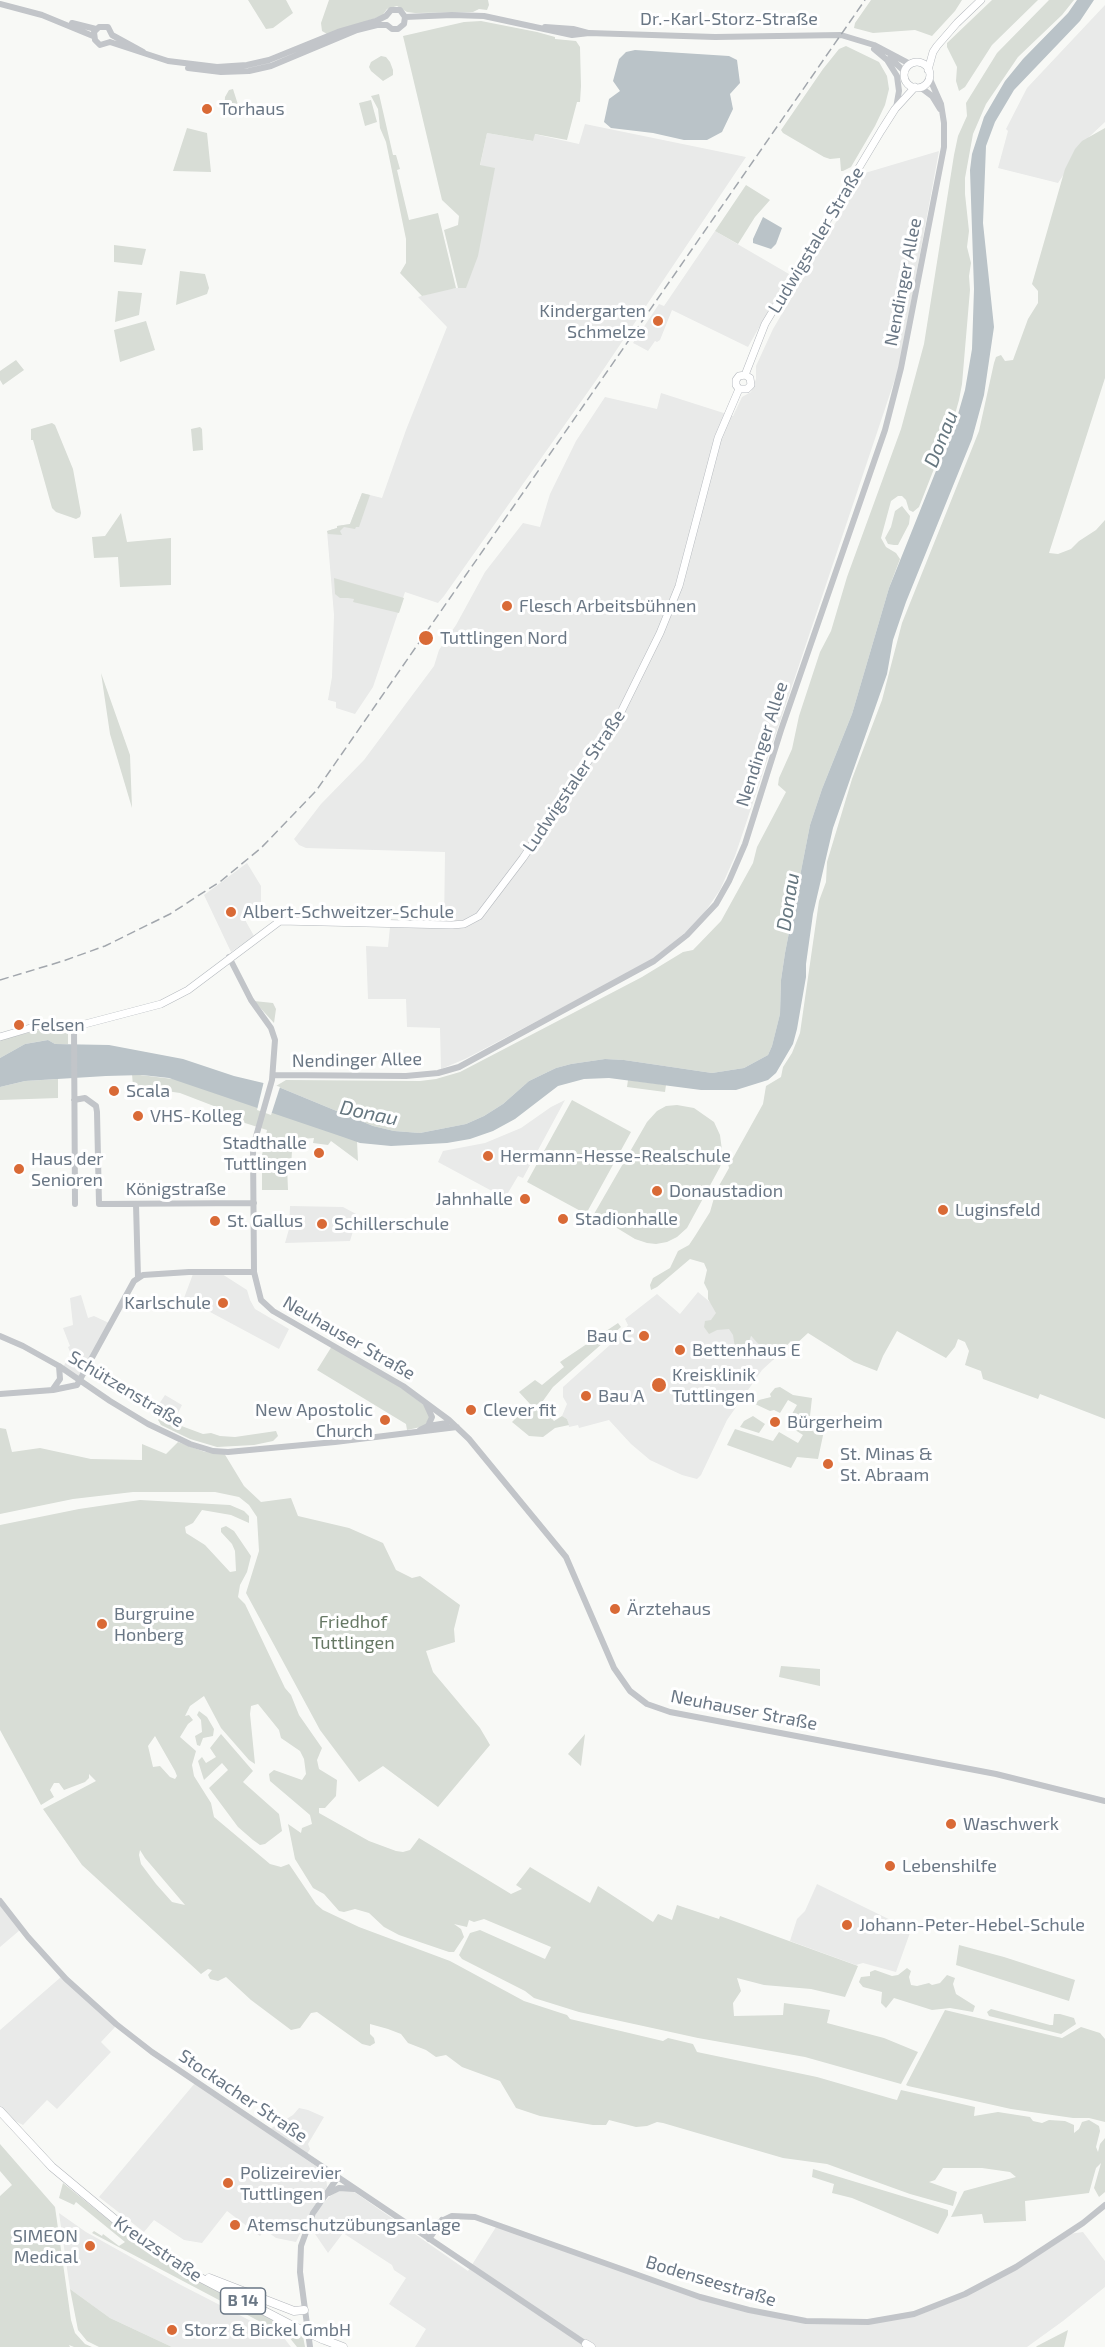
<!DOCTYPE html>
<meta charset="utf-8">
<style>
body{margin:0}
canvas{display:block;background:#f8f9f6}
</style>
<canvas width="1105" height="2347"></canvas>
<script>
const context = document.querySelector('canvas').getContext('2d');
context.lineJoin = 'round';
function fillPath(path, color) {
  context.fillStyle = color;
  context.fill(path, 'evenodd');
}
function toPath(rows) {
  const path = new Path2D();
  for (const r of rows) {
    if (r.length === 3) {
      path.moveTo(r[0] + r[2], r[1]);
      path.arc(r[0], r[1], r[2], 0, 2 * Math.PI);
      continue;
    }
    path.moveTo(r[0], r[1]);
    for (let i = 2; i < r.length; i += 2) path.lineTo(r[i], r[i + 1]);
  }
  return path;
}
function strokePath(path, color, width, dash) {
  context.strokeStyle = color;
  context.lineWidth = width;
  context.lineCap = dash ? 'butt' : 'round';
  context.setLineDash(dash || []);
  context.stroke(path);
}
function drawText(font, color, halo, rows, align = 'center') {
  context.font = font + ' "Exo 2",sans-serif';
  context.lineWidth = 6;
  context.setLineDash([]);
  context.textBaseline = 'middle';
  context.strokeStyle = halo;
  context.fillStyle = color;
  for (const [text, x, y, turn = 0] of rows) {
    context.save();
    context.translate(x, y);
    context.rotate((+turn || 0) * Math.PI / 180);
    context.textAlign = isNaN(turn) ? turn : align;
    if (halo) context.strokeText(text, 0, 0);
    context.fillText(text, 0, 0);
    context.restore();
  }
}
fillPath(toPath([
 [1105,5,1105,122,1089,137,1058,183,998,168,1008,131,1006,129,1027,88],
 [585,124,746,157,597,379,444,596,438,603,405,592,373,687,355,714,336,708,336,702,328,700,332,677,334,615,327,531,337,528,337,526,350,524,362,493,382,498,406,430,447,327,418,297,442,290,463,287,494,169,480,166,487,133,532,141,534,134,579,144],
 [939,151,899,367,735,856,720,890,698,922,649,962,465,1059,441,1069,440,1028,407,1027,406,999,368,999,366,946,388,947,390,927,444,928,445,852,306,848,299,845,294,839,321,804,364,760,434,666,439,650,456,625,485,572,523,523,540,527,550,494,576,441,605,397,657,409,661,393,733,416,742,397,751,392,756,379,756,366,773,329,865,173],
 [715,231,789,274,748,347,672,310,660,340,657,342,655,341,648,351,637,345,633,343,659,304,664,306],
 [247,863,261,886,261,904,244,918,254,936,231,952,204,895],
 [565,1100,523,1178,518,1176,505,1198,438,1162,443,1151,485,1143,521,1128,551,1107],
 [290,1206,343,1207,358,1215,350,1241,285,1243,289,1229],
 [193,1274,222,1274,247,1290,250,1300,255,1309,289,1329,279,1349,184,1298],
 [698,1292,754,1339,773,1360,762,1370,727,1420,701,1475,697,1479,682,1475,650,1460,631,1444,609,1420,579,1428,578,1425,569,1427,567,1419,562,1416,567,1404,563,1397,563,1387,621,1335,628,1325,625,1319,657,1294,680,1314],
 [81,1295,88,1318,94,1316,109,1323,78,1377,63,1367,71,1354,68,1347,70,1346,63,1328,73,1325,70,1298],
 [165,1395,182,1405,174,1421,159,1414,157,1407],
 [817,1884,911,1930,896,1972,863,1963,856,1965,790,1941,797,1919,805,1911],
 [0,1905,20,1930,0,1947],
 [61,1977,116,2026,101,2042,111,2052,57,2109,47,2100,23,2125,9,2118,0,2107,0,2030],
 [195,2083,326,2173,327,2187,311,2211,296,2242,276,2238,265,2230,260,2236,227,2211,202,2243,184,2240,154,2220,144,2232,99,2197],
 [299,2108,308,2110,324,2117,308,2144,310,2149,307,2154,270,2129,293,2115],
 [350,2189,468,2271,496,2227,739,2310,831,2324,924,2313,971,2294,1069,2234,1083,2232,1105,2261,1105,2287,1063,2321,1027,2347,415,2347,426,2329,389,2304,406,2278,394,2270,392,2265,343,2233,328,2253,311,2228,317,2211,329,2197,340,2190],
 [59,2213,86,2232,179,2284,284,2338,291,2347,172,2347,110,2318,70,2289]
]), '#e9eae9');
fillPath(toPath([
 [248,0,286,0,293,13,273,28,266,29],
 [329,0,488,0,489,5,487,10,479,9,473,12,415,13,407,12,397,6,387,9,382,16,327,34,322,31,321,23],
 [871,0,962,0,955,11,932,36,915,30,873,33,854,28,855,23],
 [992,0,1038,0,992,45,965,87,959,91,956,81,957,67,947,47,947,43],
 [1049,0,1074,0,1062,15,1018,57,986,104,973,134,965,178,965,194,969,231,967,247,971,263,969,276,970,290,962,384,959,400,954,418,919,507,913,512,909,510,906,500,902,496,898,496,891,501,881,538,886,547,896,553,900,559,889,588,852,714,822,789,810,825,785,953,781,980,780,1014,772,1046,768,1055,744,1068,712,1073,624,1060,605,1059,571,1064,556,1068,529,1081,503,1104,484,1116,466,1124,420,1133,394,1131,373,1126,276,1086,286,1080,420,1081,436,1079,460,1072,642,977,683,952,693,950,721,921,753,863,757,847,786,792,778,785,779,778,792,749,799,716,820,652,831,631,847,577,901,429,924,344,954,155,958,136,967,116,966,103,997,53],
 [481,21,537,32,555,37,555,39,576,41,580,47,581,86,580,102,577,102,567,140,535,134,533,141,487,133,480,165,495,168,478,256,466,288,458,288,444,230,458,225,459,216,442,200,403,36,464,22],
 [846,46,879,62,887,76,889,89,885,105,875,126,851,167,843,171,841,171,840,158,830,159,824,157,783,133,781,130,823,69,839,49],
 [381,56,386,57,390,62,393,70,393,75,383,81,371,71,369,67,371,62],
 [233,89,240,111,238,107,224,111,225,97,229,90],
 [379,94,393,155,396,155,400,169,397,170,409,220,438,213,456,288,422,296,400,273,406,263,406,239,386,142,380,128,378,109,371,96],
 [371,100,377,122,365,126,359,103],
 [187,128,207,133,211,172,173,171],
 [1105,128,1105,378,1049,553,1058,554,1071,549,1079,541,1096,530,1105,520,1105,1419,1040,1394,1038,1399,983,1379,981,1371,965,1365,969,1351,965,1342,958,1339,955,1347,946,1358,897,1331,883,1356,877,1371,854,1362,808,1333,795,1345,791,1341,773,1360,751,1336,745,1352,739,1350,735,1348,733,1335,729,1329,717,1330,709,1334,704,1327,705,1321,711,1320,716,1313,708,1299,708,1291,704,1283,707,1270,704,1263,690,1259,657,1287,651,1290,650,1285,653,1278,670,1268,678,1251,689,1245,695,1236,710,1212,716,1191,729,1168,728,1163,733,1158,763,1104,766,1086,781,1077,783,1067,792,1053,800,1033,819,901,826,882,827,862,852,779,882,700,902,623,979,431,994,363,996,357,1001,355,1005,361,1013,360,1028,319,1038,303,1038,291,1032,284,1065,169,1075,149,1082,141],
 [746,185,770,200,755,217,738,244,715,231],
 [114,245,146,249,142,265,114,262],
 [180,271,205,274,209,288,207,294,176,305],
 [118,291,142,293,139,315,115,322],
 [146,321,155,350,120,362,114,330],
 [16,360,24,370,3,385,0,380,0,371],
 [52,423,55,425,73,469,81,513,80,517,76,519,56,512,52,508,33,440,31,440,31,429],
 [200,427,202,429,203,450,193,451,191,429],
 [362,493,370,495,359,527,356,527,355,529,344,527,340,531,342,535,328,534,327,531,337,528,337,526,350,524],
 [902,506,910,516,909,524,898,545,894,545,888,544,885,538,891,527,895,511],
 [121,513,127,542,171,538,171,585,120,587,118,557,94,558,92,537,105,536],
 [334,578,404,598,399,613,353,602,354,599,348,598,340,598,335,594],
 [101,673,130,755,132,808,110,734],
 [254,1001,273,1003,276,1009,274,1023],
 [39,1030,64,1031,68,1034,68,1044,55,1044,48,1040,36,1042,25,1044,0,1058,0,1040],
 [132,1074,181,1080,357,1141,358,1161,331,1141,328,1145,313,1143,314,1138,302,1139,293,1136,291,1166,287,1166,288,1190,262,1190,262,1155,267,1130,226,1117,222,1119,218,1114,219,1108,180,1093,133,1086],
 [58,1079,58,1098,0,1100,0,1087,25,1081],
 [628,1080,666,1085,665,1092,627,1087],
 [572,1100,631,1132,586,1214,527,1182],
 [677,1105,694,1108,714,1122,720,1135,723,1158,720,1167,687,1228,677,1237,667,1242,656,1244,647,1243,635,1239,594,1214,647,1122,657,1111,666,1106],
 [618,1323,621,1327,553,1387,540,1405,554,1421,562,1416,567,1419,569,1425,555,1428,543,1437,529,1436,512,1422,530,1404,519,1392,535,1380,542,1385,564,1367,560,1362],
 [332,1346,394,1382,425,1406,430,1415,425,1426,407,1430,406,1424,317,1370],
 [780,1387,793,1395,812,1398,810,1416,825,1426,818,1459,797,1457,791,1468,727,1445,735,1429,773,1441,779,1432,798,1443,803,1435,792,1428,793,1425,788,1421,797,1405,788,1400,780,1413,774,1410,770,1411,755,1404,759,1400,771,1397,770,1394,775,1388],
 [753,1416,765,1424,759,1433,740,1427,744,1421],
 [160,1418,203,1434,211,1433,220,1436,235,1437,276,1431,278,1436,273,1441,254,1445,217,1447,190,1439,161,1425,158,1420],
 [0,1428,6,1429,12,1452,40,1448,91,1459,142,1460,142,1444,166,1454,178,1442,205,1452,224,1453,244,1486,261,1502,291,1498,298,1516,349,1528,383,1543,396,1570,412,1578,420,1576,460,1605,454,1629,455,1642,426,1651,433,1672,480,1728,490,1745,438,1807,383,1766,359,1782,320,1730,246,1593,259,1551,257,1517,249,1505,239,1497,215,1492,133,1492,73,1499,0,1514],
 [140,1500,230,1505,244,1511,249,1516,249,1523,231,1515,202,1510,193,1523,185,1527,186,1533,205,1545,230,1572,236,1571,235,1551,232,1544,221,1532,221,1528,226,1526,234,1531,251,1556,247,1572,240,1585,238,1597,245,1604,285,1688,291,1695,299,1715,322,1748,317,1760,319,1769,337,1780,336,1796,325,1808,319,1808,319,1813,369,1841,396,1851,403,1852,410,1850,419,1838,511,1894,522,1889,516,1885,530,1867,590,1903,598,1886,653,1922,658,1914,672,1920,677,1905,719,1919,720,1916,858,1966,845,1997,811,1989,764,1985,737,1978,741,1991,733,2003,734,2016,783,2015,784,2003,830,2010,827,2023,884,2038,918,2052,901,2084,805,2057,698,2038,579,2012,534,1998,525,1991,462,1959,459,1955,470,1933,480,1930,545,1959,551,1947,484,1919,474,1922,469,1920,467,1927,454,1924,461,1929,464,1937,454,1952,449,1952,399,1935,384,1927,369,1913,355,1909,344,1912,339,1911,324,1894,313,1888,295,1859,288,1824,301,1833,302,1828,312,1824,310,1815,270,1781,269,1774,274,1770,302,1780,306,1774,304,1759,300,1751,281,1738,279,1730,258,1704,251,1706,250,1714,255,1764,249,1760,221,1728,204,1696,190,1706,185,1716,189,1715,193,1720,188,1724,180,1737,196,1751,192,1765,194,1776,211,1803,214,1817,270,1864,281,1867,289,1864,316,1904,323,1910,359,1927,450,1961,524,2001,567,2015,570,2019,663,2041,668,2038,693,2044,697,2052,817,2077,893,2099,897,2100,901,2090,975,2107,974,2116,998,2112,1030,2117,1033,2121,1042,2123,1049,2120,1065,2121,1074,2125,1074,2133,1079,2129,1082,2122,1089,2120,1099,2126,1100,2131,1096,2147,1098,2152,1100,2144,1105,2138,1105,2192,1099,2197,1094,2188,1101,2163,1096,2168,1089,2193,1025,2201,1026,2221,984,2223,982,2214,951,2217,964,2191,1016,2177,1010,2172,982,2168,943,2168,935,2180,929,2182,957,2192,953,2206,910,2194,827,2164,783,2158,663,2123,657,2122,647,2126,636,2127,609,2120,606,2125,593,2125,540,2116,516,2108,500,2081,462,2067,446,2055,436,2057,426,2050,408,2043,401,2034,388,2029,370,2024,370,2034,374,2038,375,2043,370,2046,362,2044,317,2012,311,2013,300,2028,291,2030,251,2000,226,1977,218,1981,210,1979,208,1975,212,1970,208,1969,201,1974,82,1865,43,1809,96,1781,89,1774,89,1778,85,1782,64,1790,59,1783,54,1783,50,1790,54,1797,41,1805,0,1730,0,1525,79,1509],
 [155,1736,175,1771,177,1776,175,1779,170,1777,160,1766,153,1767,148,1746],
 [140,1850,145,1858,185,1905,172,1902,156,1884,141,1864,139,1855],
 [781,1666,820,1669,820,1686,779,1677],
 [199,1711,207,1717,214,1729,213,1736,203,1738,200,1746,197,1745,195,1736,202,1732,201,1720,197,1715],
 [221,1734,253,1771,243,1782,279,1814,282,1831,265,1844,260,1845,253,1840,238,1827,209,1788,228,1770,222,1763,204,1780,203,1777,198,1761,202,1757,206,1763,216,1757,210,1748],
 [585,1734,581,1766,568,1754],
 [959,1945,1004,1957,1075,1980,1069,2001,956,1965],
 [907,1968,911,1971,909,1977,911,1985,917,1986,929,1983,932,1985,940,1983,947,1975,955,1978,953,1984,956,1994,975,2006,973,2012,950,2008,932,2010,894,1998,886,2008,881,2003,882,1992,863,1987,859,1982,861,1977,870,1976,870,1972,875,1970,892,1976,898,1975],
 [991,2009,1050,2025,1053,2025,1054,2014,1060,2014,1074,2018,1076,2024,1061,2034,989,2016,987,2012],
 [945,2010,1062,2038,1081,2027,1100,2033,1105,2039,1105,2122,1089,2118,1073,2118,1011,2109,908,2086,906,2085],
 [0,2144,55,2207,71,2320,75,2333,85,2344,92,2347,74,2347,69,2345,70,2347,0,2347,0,2196,12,2185,0,2171],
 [813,2169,948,2210,948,2215,938,2234,852,2198,832,2193,834,2184,812,2177],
 [63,2183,115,2225,177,2269,303,2336,305,2347,297,2347,289,2337,92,2233,94,2231,102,2236,103,2234,119,2246,125,2242,76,2202,74,2205,59,2198],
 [70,2289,110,2318,172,2347,99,2347,87,2341,78,2330],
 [1068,2330,1064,2347,1036,2347,1037,2346]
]), '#d8ddd6');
fillPath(toPath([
 [1077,0,1094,0,1080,21,1014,90,995,122,986,146,983,223,994,327,984,395,972,439,906,602,893,640,887,674,833,828,813,914,806,964,806,977,797,1029,793,1044,776,1073,768,1080,736,1090,701,1090,609,1078,584,1079,558,1086,515,1119,493,1131,470,1139,447,1143,391,1146,360,1143,343,1137,169,1078,142,1075,106,1076,25,1081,0,1087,0,1058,25,1044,48,1040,55,1044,109,1045,183,1059,234,1076,276,1086,373,1126,394,1131,420,1133,466,1124,484,1116,503,1104,529,1081,556,1068,571,1064,605,1059,624,1060,712,1073,744,1068,768,1055,772,1046,780,1014,781,980,785,953,810,825,822,789,852,714,889,588,956,421,965,390,972,349,974,289,970,170,972,154,984,117,1005,81,1023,59,1068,13],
 [635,50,729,56,737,60,740,83,730,94,733,109,722,132,707,140,684,140,653,133,611,128,604,122,609,99,620,91,613,81,619,59,626,52],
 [763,217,782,228,776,244,771,249,753,243,753,239]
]), '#bac3c8');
fillPath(toPath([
 [264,1081,280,1087,271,1115,257,1110]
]), '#f8f9f6');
const secondary = toPath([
 [917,75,13],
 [928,70,933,52,937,46,957,23,981,0],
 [745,375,765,324,881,131,895,109,915,87],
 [739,389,747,389,751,385,750,378,745,375],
 [739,389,736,385,736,380,739,376,745,375],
 [0,1037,44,1024,85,1024,161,1004,188,990,280,921,452,925,464,924,479,916,523,858,620,714,660,633,679,586,718,438,739,389]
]);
const primary = toPath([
 [0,2111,52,2167,124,2227,193,2274,293,2326],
 [209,2278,294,2311,304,2310],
 [322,2339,343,2347],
 [586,2344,591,2347]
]);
strokePath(secondary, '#b5b9be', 8);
strokePath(primary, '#b4b7bc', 9);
strokePath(toPath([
 [0,4,42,15,93,36],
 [405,17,452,15,484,16,572,35,589,33,715,37,841,35,874,45,910,64],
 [72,23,96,29],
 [545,27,573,29,588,33],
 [874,49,887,60,897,76,899,91,896,108],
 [143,52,112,35,108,27,99,27,94,32,95,40,100,45,110,42,168,61,217,67,247,65,269,60,338,32,376,21,386,16,391,10,400,10,405,17],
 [890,58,904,71],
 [188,68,221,72,249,71,271,66,357,30,377,25,387,25,392,29,398,29,404,24,405,17],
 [920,87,932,96,940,109],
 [229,957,251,1000,271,1028,275,1040,272,1080,253,1147,254,1272,261,1300,273,1311,403,1386,449,1420,469,1439,566,1557,614,1668,630,1691,647,1704,670,1712,996,1774,1105,1801],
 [74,1025,75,1204],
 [273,1075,406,1076,438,1073,459,1067,654,961,687,935,716,904,729,881,745,844,781,730,885,430,901,368,944,147,944,123,941,104,929,77],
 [74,1100,85,1098,96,1106,97,1112,99,1204,254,1203],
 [136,1204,138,1278],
 [0,1336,23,1346,59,1366,110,1401,148,1424,190,1444,213,1451,228,1452,335,1442,457,1427],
 [53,1389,60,1379,59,1366],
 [0,1394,53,1390,77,1385,134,1281,143,1275,189,1272,254,1272],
 [426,1404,432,1417,428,1426],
 [420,1430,428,1426,447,1423,449,1420],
 [0,1901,28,1937,66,1979,116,2024,152,2052,586,2344],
 [329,2193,339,2188,354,2189],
 [413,2228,427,2228,452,2216,475,2217,700,2297,749,2310,806,2321,868,2322,914,2314,965,2294,1016,2267,1083,2223,1105,2205],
 [429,2239,442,2220],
 [310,2347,300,2272,301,2246,313,2213,338,2177]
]), '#c2c5c9', 6);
strokePath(secondary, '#fff', 7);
strokePath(primary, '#fff', 8);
strokePath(toPath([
 [0,980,63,961,105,946,170,914,221,881,261,848,316,791,865,0]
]), '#a2a7ad', 1.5, [9, 4.5]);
const primaryBridge = toPath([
 [293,2326,322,2339]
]);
strokePath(primaryBridge, '#b4b7bc', 9, []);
strokePath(primaryBridge, '#fff', 8);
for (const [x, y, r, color] of [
 [207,109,6,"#d96a36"],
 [658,321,6,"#d96a36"],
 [507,606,6,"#d96a36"],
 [426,638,8,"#d96a36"],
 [231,912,6,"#d96a36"],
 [19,1025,6,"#d96a36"],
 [114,1091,6,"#d96a36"],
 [138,1116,6,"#d96a36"],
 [319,1153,6,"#d96a36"],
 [488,1156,6,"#d96a36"],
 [19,1169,6,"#d96a36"],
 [657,1191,6,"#d96a36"],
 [525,1199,6,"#d96a36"],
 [943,1210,6,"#d96a36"],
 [563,1219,6,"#d96a36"],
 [215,1221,6,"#d96a36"],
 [322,1224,6,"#d96a36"],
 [223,1303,6,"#d96a36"],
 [644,1336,6,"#d96a36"],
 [680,1350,6,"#d96a36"],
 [659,1385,8,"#d96a36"],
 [586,1396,6,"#d96a36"],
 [471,1410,6,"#d96a36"],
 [385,1420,6,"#d96a36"],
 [775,1422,6,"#d96a36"],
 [828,1464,6,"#d96a36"],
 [615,1609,6,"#d96a36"],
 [102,1624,6,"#d96a36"],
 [951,1824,6,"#d96a36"],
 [890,1866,6,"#d96a36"],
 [847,1925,6,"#d96a36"],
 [228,2183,6,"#d96a36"],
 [235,2225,6,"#d96a36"],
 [90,2246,6,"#d96a36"],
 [172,2330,6,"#d96a36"]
]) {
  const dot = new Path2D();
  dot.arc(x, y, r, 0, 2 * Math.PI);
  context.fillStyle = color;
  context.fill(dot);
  strokePath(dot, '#fff', 2);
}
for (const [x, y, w] of [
 [243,2301,45]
]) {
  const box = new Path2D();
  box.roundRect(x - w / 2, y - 13, w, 26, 4.5);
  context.fillStyle = '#fff';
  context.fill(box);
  strokePath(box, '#6a7785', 1.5);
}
drawText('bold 16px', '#6a7785', null, [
 ["B 14",243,2301]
]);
drawText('18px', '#6a7785', '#fff', [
 ["Dr.-Karl-Storz-Straße",729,19],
 ["Ludwigstaler Straße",816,240,-59],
 ["Nendinger Allee",903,282,-79],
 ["Nendinger Allee",762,744,-72],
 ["Ludwigstaler Straße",574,781,-56],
 ["Nendinger Allee",357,1060,-1],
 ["Königstraße",176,1189],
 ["Neuhauser Straße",349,1338,30],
 ["Schützenstraße",126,1389,31],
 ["Neuhauser Straße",744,1710,11],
 ["Stockacher Straße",243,2096,34],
 ["Kreuzstraße",158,2249,34],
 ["Bodenseestraße",711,2281,17]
]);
drawText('18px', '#6a7785', '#fff', [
 ["Torhaus",219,109],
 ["Kindergarten",646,311,"right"],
 ["Schmelze",646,332,"right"],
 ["Flesch Arbeitsbühnen",519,606],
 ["Tuttlingen Nord",440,638],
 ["Albert-Schweitzer-Schule",243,912],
 ["Felsen",31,1025],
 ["Scala",126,1091],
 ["VHS-Kolleg",150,1116],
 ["Stadthalle",307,1143,"right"],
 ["Tuttlingen",307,1164,"right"],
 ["Hermann-Hesse-Realschule",500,1156],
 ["Haus der",31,1159],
 ["Senioren",31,1180],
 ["Donaustadion",669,1191],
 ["Jahnhalle",513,1199,"right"],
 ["Luginsfeld",955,1210],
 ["Stadionhalle",575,1219],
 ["St. Gallus",227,1221],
 ["Schillerschule",334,1224],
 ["Karlschule",211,1303,"right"],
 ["Bau C",632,1336,"right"],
 ["Bettenhaus E",692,1350],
 ["Kreisklinik",672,1375],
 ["Tuttlingen",672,1396],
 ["Bau A",598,1396],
 ["New Apostolic",373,1410,"right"],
 ["Church",373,1431,"right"],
 ["Clever fit",483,1410],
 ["Bürgerheim",787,1422],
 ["St. Minas &",840,1454],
 ["St. Abraam",840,1475],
 ["Ärztehaus",627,1609],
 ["Burgruine",114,1614],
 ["Honberg",114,1635],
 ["Waschwerk",963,1824],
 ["Lebenshilfe",902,1866],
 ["Johann-Peter-Hebel-Schule",859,1925],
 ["Polizeirevier",240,2173],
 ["Tuttlingen",240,2194],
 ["Atemschutzübungsanlage",247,2225],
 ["SIMEON",78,2236,"right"],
 ["Medical",78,2257,"right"],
 ["Storz & Bickel GmbH",184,2330]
], 'left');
drawText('18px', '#667864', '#fff', [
 ["Friedhof",353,1622],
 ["Tuttlingen",353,1643]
]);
drawText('italic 20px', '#667780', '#fff', [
 ["Donau",941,439,-68],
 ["Donau",788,902,-81],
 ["Donau",369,1113,12]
]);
</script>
